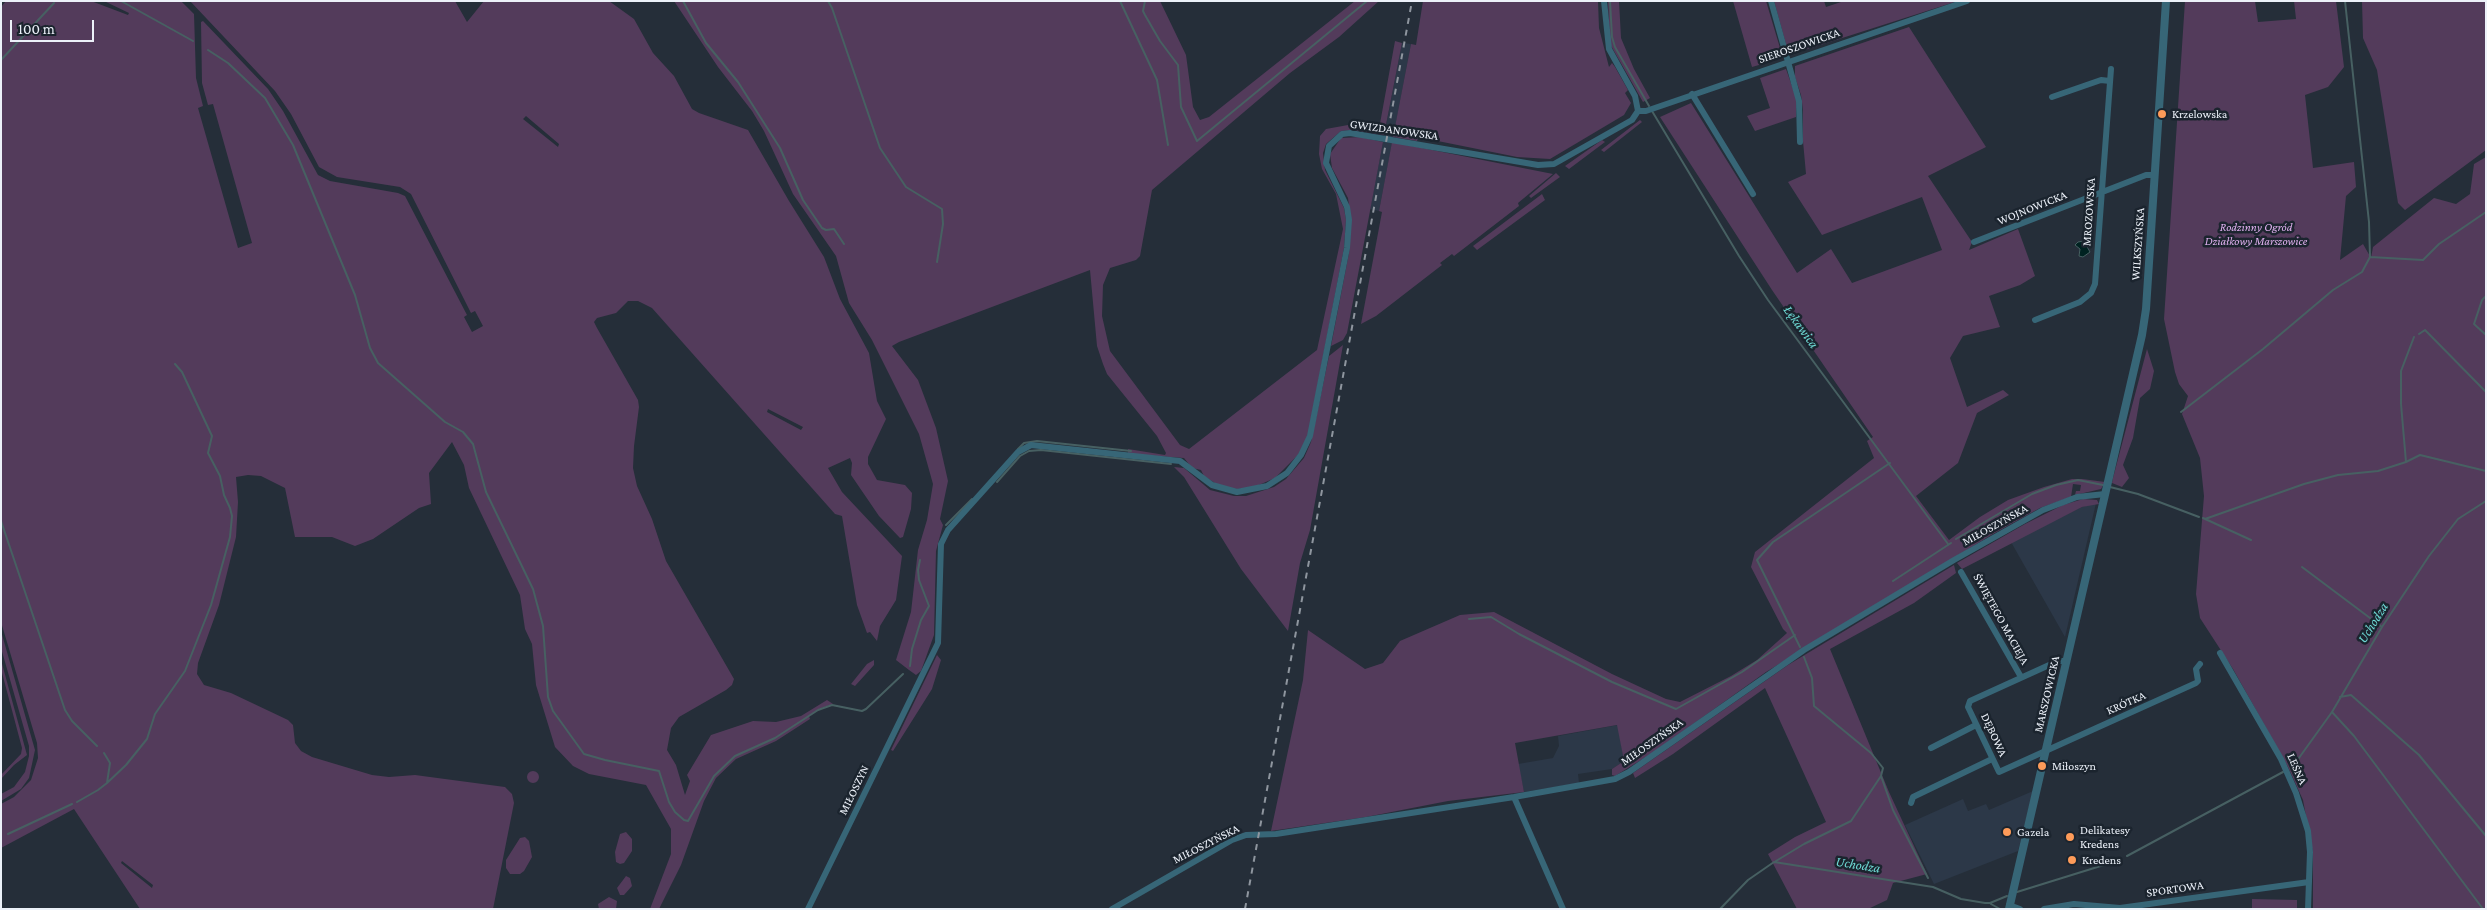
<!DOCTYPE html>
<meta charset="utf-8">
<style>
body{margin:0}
#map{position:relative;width:2487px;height:910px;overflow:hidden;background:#252e39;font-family:"Crimson Pro",serif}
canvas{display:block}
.frame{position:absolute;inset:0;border:2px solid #ecf1f9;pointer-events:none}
.scale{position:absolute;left:10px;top:20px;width:84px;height:22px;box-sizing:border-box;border:2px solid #ecf1f9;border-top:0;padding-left:6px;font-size:15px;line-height:18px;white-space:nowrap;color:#ecf1f9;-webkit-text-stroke:4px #1b242e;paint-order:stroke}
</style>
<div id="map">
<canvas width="2487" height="910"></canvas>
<div class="frame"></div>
<div class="scale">100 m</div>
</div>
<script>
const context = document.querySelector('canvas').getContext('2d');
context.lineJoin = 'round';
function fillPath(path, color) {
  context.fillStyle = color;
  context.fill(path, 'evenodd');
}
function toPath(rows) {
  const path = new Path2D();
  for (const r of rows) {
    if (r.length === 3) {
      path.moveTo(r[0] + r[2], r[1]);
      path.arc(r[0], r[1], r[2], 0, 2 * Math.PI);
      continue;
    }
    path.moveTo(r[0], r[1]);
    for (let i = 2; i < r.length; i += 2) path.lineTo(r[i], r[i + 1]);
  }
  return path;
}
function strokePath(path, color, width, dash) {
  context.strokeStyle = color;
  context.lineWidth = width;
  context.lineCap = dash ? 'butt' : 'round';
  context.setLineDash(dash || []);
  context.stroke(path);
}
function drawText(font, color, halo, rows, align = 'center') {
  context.font = font + ' "Crimson Pro",serif';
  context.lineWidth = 5;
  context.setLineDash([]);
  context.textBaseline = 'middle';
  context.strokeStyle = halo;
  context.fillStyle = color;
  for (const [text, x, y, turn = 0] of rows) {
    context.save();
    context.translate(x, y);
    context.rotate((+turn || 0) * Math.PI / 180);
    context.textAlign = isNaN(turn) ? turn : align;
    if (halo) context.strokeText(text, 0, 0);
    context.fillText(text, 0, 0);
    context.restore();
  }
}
fillPath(toPath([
 [1402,43,1411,44,1379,211,1370,209],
 [2096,503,2065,637,2011,542,2082,507],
 [1618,725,1624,761,1612,769,1578,774,1579,783,1524,792,1518,764,1553,758,1559,746,1558,736],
 [2033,791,2018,851,1934,884,1905,825,1963,799,1968,811,1986,804,1989,810]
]), '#2c3848');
fillPath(toPath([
 [6,1,91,1,128,15,129,13,104,1,181,1,194,14,196,78,203,106,198,108,238,248,252,243,213,104,208,105,202,83,201,22,203,21,268,89,283,111,318,175,330,181,398,193,405,196,467,315,464,317,472,332,483,326,475,311,471,313,411,194,400,187,337,177,319,167,291,114,275,91,190,1,455,1,467,22,484,1,609,1,634,19,653,53,674,76,692,109,699,113,748,130,789,201,824,257,840,299,869,353,877,401,886,419,868,457,868,464,877,480,905,485,912,493,911,509,903,537,900,538,879,516,851,475,852,463,850,458,828,468,842,492,902,556,896,600,880,626,877,641,870,632,867,633,857,605,842,516,835,514,652,308,638,301,628,301,616,313,597,318,594,322,597,328,638,400,639,407,634,446,633,468,637,486,652,519,666,561,734,679,732,685,726,690,679,717,671,728,667,750,676,765,685,795,690,781,687,775,711,735,753,721,776,722,801,716,827,700,833,704,819,709,809,716,810,719,776,741,736,759,716,778,704,801,681,865,659,909,650,909,671,854,671,829,646,785,589,774,573,766,555,747,536,685,532,644,525,629,520,595,469,488,464,465,452,442,429,473,431,504,419,508,373,539,355,546,332,537,295,537,285,488,261,476,248,475,236,477,238,502,236,537,219,605,198,663,197,674,204,685,231,693,288,720,293,725,295,743,301,751,312,757,372,775,389,777,415,775,505,787,512,794,514,803,493,909,140,909,74,809,1,848,1,804,14,797,31,780,38,758,37,743,1,622,1,7],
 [526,116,559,144,558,147,523,119],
 [768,409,803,427,801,430,767,412],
 [122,861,153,885,152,888,121,863],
 [674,1,1160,1,1186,55,1193,107,1200,120,1209,117,1355,1,1379,1,1339,37,1290,73,1152,190,1140,256,1136,260,1110,268,1103,285,1102,316,1110,351,1180,445,1189,449,1317,350,1343,229,1336,194,1322,169,1319,154,1320,136,1326,129,1348,125,1379,129,1395,41,1402,43,1384,135,1354,130,1341,131,1326,144,1323,153,1325,170,1344,208,1346,220,1344,248,1308,435,1299,454,1275,478,1252,488,1237,489,1221,487,1204,476,1201,470,1192,468,1184,458,1128,454,1128,449,1165,455,1166,453,1157,436,1107,374,1103,364,1097,346,1090,270,899,342,892,346,918,380,936,428,948,481,940,519,943,525,936,551,934,635,921,671,916,675,909,670,896,660,911,612,918,550,927,520,933,484,919,434,872,340,849,303,836,256,793,194,764,131,752,111,718,67],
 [1423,1,1598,1,1599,28,1609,67,1612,63,1615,67,1628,90,1625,93,1631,103,1624,115,1550,159,1517,157,1418,137,1417,141,1393,137,1411,44,1416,45],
 [1608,1,1619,1,1621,38,1634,69,1650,98,1643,102,1610,44],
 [1733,1,1766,1,1783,58,1752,67],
 [1774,1,1824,1,1826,7,1844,1,1958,1,1789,55],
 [2185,1,2255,1,2258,22,2296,19,2294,1,2336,1,2344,67,2328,87,2305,95,2313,168,2354,162,2356,187,2346,196,2340,260,2363,244,2371,258,2373,247,2434,198,2456,204,2470,194,2474,164,2486,157,2486,909,2313,909,2313,853,2303,800,2288,767,2233,669,2200,618,2196,594,2204,496,2200,458,2182,414,2188,396,2179,384,2175,372,2164,319],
 [2362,1,2486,1,2486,150,2405,210,2398,203,2377,70,2363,38],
 [1909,27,1986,147,1928,176,1972,242,1969,250,2018,229,2035,276,2020,285,1989,296,2000,327,1963,336,1950,358,1967,407,2003,390,2009,395,1977,413,1958,463,1916,496,1949,540,1980,517,2008,500,2044,487,2072,479,2082,479,2105,482,2101,489,2075,495,2076,491,2080,491,2081,485,2073,484,2071,497,2040,508,1993,534,1766,672,1651,754,1615,776,1612,775,1612,769,1624,761,1617,725,1515,743,1524,792,1448,801,1366,817,1271,831,1303,680,1308,630,1365,669,1383,663,1400,641,1460,615,1494,612,1612,674,1666,699,1680,702,1731,676,1757,660,1787,633,1783,629,1751,567,1755,552,1874,458,1867,441,1873,437,1772,290,1660,117,1691,103,1797,273,1831,249,1852,283,1942,250,1922,197,1822,235,1788,182,1806,174,1803,141,1803,110,1801,95,1795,77,1795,66],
 [1786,69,1797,100,1796,117,1755,131,1747,116,1770,108,1760,78],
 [1640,120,1642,122,1604,152,1601,150],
 [1360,137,1383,142,1347,333,1343,340,1331,346,1349,253,1351,221,1348,198,1332,168,1330,154,1341,138],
 [1602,140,1605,142,1569,169,1565,166],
 [1392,142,1553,174,1518,203,1519,206,1454,256,1452,254,1440,263,1442,265,1376,316,1361,324,1382,212,1379,211],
 [1556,173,1560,177,1531,198,1529,196],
 [1542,194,1545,200,1477,250,1473,246],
 [1343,345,1310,530,1300,563,1288,631,1241,569,1184,477,1174,467,1184,468,1210,490,1234,496,1246,496,1274,487,1286,479,1304,458,1311,442,1329,356],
 [2147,349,2154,371,2150,389,2140,398,2133,438,2123,465,2129,478,2122,487,2112,483,2113,478],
 [2083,499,2097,500,2099,504,2082,507,1962,569,1957,563,2025,524,2063,505],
 [1954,565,1956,573,1914,603,1830,649,1889,792,1927,874,1893,883,1887,900,1868,909,1797,909,1768,854,1795,837,1826,822,1765,688,1673,754,1635,778,1633,773,1788,665],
 [1,631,35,750,29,778,21,789,1,801,1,794,14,787,25,772,29,756,29,746,1,648],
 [937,655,941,660,932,689,893,751,891,750],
 [1,660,27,755,14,765,1,779,1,775,21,754,22,748,1,669],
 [874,660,874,665,855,686,851,684,867,664],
 [533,777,6],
 [626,832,632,839,632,851,624,863,620,864,616,862,615,852,620,834],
 [525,837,529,841,532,857,524,871,520,874,510,874,506,868,506,860,520,838],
 [626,876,630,878,632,886,624,895,620,895,617,888],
 [609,897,617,901,616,909,599,909,598,904],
 [2252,899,2297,900,2297,909,2252,909]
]), '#533b5b');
const water = toPath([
 [2084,241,2090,252,2083,257,2079,256,2080,249,2075,245,2078,242,2084,241]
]);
fillPath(water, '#002221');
strokePath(water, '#476062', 1);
strokePath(toPath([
 [121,1,193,41],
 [683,1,706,43,738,82,780,148,803,200,822,228,826,230,834,229,844,244],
 [828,1,832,8,880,148,906,187,942,209,943,224,937,262],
 [1120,1,1157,80,1168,145],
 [1145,1,1143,11,1145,15,1160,41,1178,65,1181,107,1197,141,1367,1],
 [1610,1,1612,37,1615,47,1649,106],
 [2345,1,2369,222,2370,257],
 [208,50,228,63,265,98,293,145,355,295,370,348,378,363,445,422,463,432,473,444,486,492,533,589,543,626,548,697,553,711,584,754,605,760,659,771,669,802,675,812,684,820,688,821,714,776,735,756,775,738,818,710,832,705,862,711,866,709,903,674],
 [1,60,54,3],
 [1652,111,1739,256,1768,300,1948,544],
 [2486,296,2482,300,2474,324,2486,335],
 [2419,334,2425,330,2486,392],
 [2181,412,2263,349,2333,290,2362,272,2370,257,2423,260,2439,244,2486,212],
 [1018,449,1024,443,1037,441,1131,451],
 [2406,462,2401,404,2401,371,2414,337],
 [997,482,1020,456,1029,451,1041,450,1171,464],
 [2110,487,2138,494,2199,517],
 [2203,518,2251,540],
 [2205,519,2304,484,2338,475,2378,471,2406,462,2420,455,2486,471],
 [1,521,65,710,72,721,97,746],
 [946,525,972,499],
 [1956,539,2032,494,2056,485,2078,480,2103,485],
 [2302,567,2382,627],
 [1893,581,1951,543],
 [1469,619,1491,617,1519,634,1612,682,1676,709,1742,672,1795,635],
 [1800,647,1757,560,1773,542,1890,463],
 [1804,657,1812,678,1814,706,1871,753,1883,768,1881,776,1893,810,1928,878],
 [910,666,912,649,921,620,929,606,919,580,918,570,920,560],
 [2340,697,2351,695,2419,755,2486,836],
 [2332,712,2354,736,2483,909],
 [2291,769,2332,712,2382,627,2429,556,2458,519,2486,501],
 [107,783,126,765,147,739,155,714,185,671,211,605,230,537,232,516,230,508,224,495,220,476,208,453,212,436,182,372,175,364],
 [77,802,98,790,107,783,110,763,104,753],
 [8,834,72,804],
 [2127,856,2283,772],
 [1776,861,1804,844,1851,821,1881,776],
 [2017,892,2120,860],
 [1991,904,2000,909],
 [1720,909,1748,880,1774,862,1933,887,1961,899,1985,903,1990,903,2007,896]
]), '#476062', 2);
strokePath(toPath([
 [1771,1,1799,101,1800,142],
 [1692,94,1753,194],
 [2052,97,2101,80,2110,81],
 [1638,111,1646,111,1967,1],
 [1974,242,2146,175,2154,175],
 [2035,320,2080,302,2091,293,2095,284,2111,69],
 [1961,572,2021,677],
 [2220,653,2281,759,2296,793,2308,831,2310,852,2308,909],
 [2066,661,2058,661,1970,701,1968,707,1999,772,2196,683,2198,681,2196,669,2200,664],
 [1931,748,1976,725],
 [1514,797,1563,909],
 [1911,803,1913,797,1992,759],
 [2009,905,2020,909],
 [808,909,938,643,941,544,948,530,1018,452,1031,445,1180,461,1212,485,1237,492,1267,486,1287,473,1301,455,1310,436,1347,248,1349,220,1347,207,1326,163,1329,146,1342,134,1350,133,1538,165,1554,164,1632,120,1638,111,1635,96,1609,49,1604,1],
 [1112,909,1232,840,1246,835,1276,834,1514,797,1615,779,1629,772,1804,650,1954,560,2043,510,2077,497,2105,494],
 [2044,909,2074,904,2120,908,2309,882]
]), '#376677', 6);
strokePath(toPath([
 [2009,909,2142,335,2146,309,2166,1]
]), '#376677', 8);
strokePath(toPath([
 [1245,909,1412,1]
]), '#8f969f', 2, [6, 6]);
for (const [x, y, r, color] of [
 [2162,114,5,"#fe9b59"],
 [2042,766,5,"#fe9b59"],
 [2007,832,5,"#fe9b59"],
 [2070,837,5,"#fe9b59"],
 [2072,860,5,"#fe9b59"]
]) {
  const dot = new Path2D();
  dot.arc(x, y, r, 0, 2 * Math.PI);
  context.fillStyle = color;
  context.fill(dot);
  strokePath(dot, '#1b242e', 2);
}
drawText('12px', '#ecf1f9', '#1b242e', [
 ["SIEROSZOWICKA",1799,46,-19],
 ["GWIZDANOWSKA",1394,130,8],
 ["WOJNOWICKA",2032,208,-22],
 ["MROZOWSKA",2089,212,-86],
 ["WILKSZYŃSKA",2138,244,-86],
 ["MIŁOSZYŃSKA",1995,525,-29],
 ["ŚWIĘTEGO MACIEJA",2001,619,61],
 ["MARSZOWICKA",2047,694,-77],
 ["KRÓTKA",2126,703,-24],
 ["DĘBOWA",1994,735,65],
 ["MIŁOSZYŃSKA",1652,742,-35],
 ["LEŚNA",2297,769,66],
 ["MIŁOSZYN",854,790,-64],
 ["MIŁOSZYŃSKA",1206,844,-27],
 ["SPORTOWA",2175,889,-8]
]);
drawText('12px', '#ecf1f9', '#1b242e', [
 ["Krzelowska",2172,114],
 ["Miłoszyn",2052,766],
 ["Delikatesy",2080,830],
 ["Kredens",2080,844],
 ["Gazela",2017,832],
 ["Kredens",2082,860]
], 'left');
drawText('italic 12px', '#e0b0ef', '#1b242e', [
 ["Rodzinny Ogród",2256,227],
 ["Działkowy Marszowice",2256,241]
]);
drawText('italic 14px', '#6ed9d4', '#1b242e', [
 ["Łękawica",1801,327,54],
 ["Uchodza",2373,623,-58],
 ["Uchodza",1858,865,9]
]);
</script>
